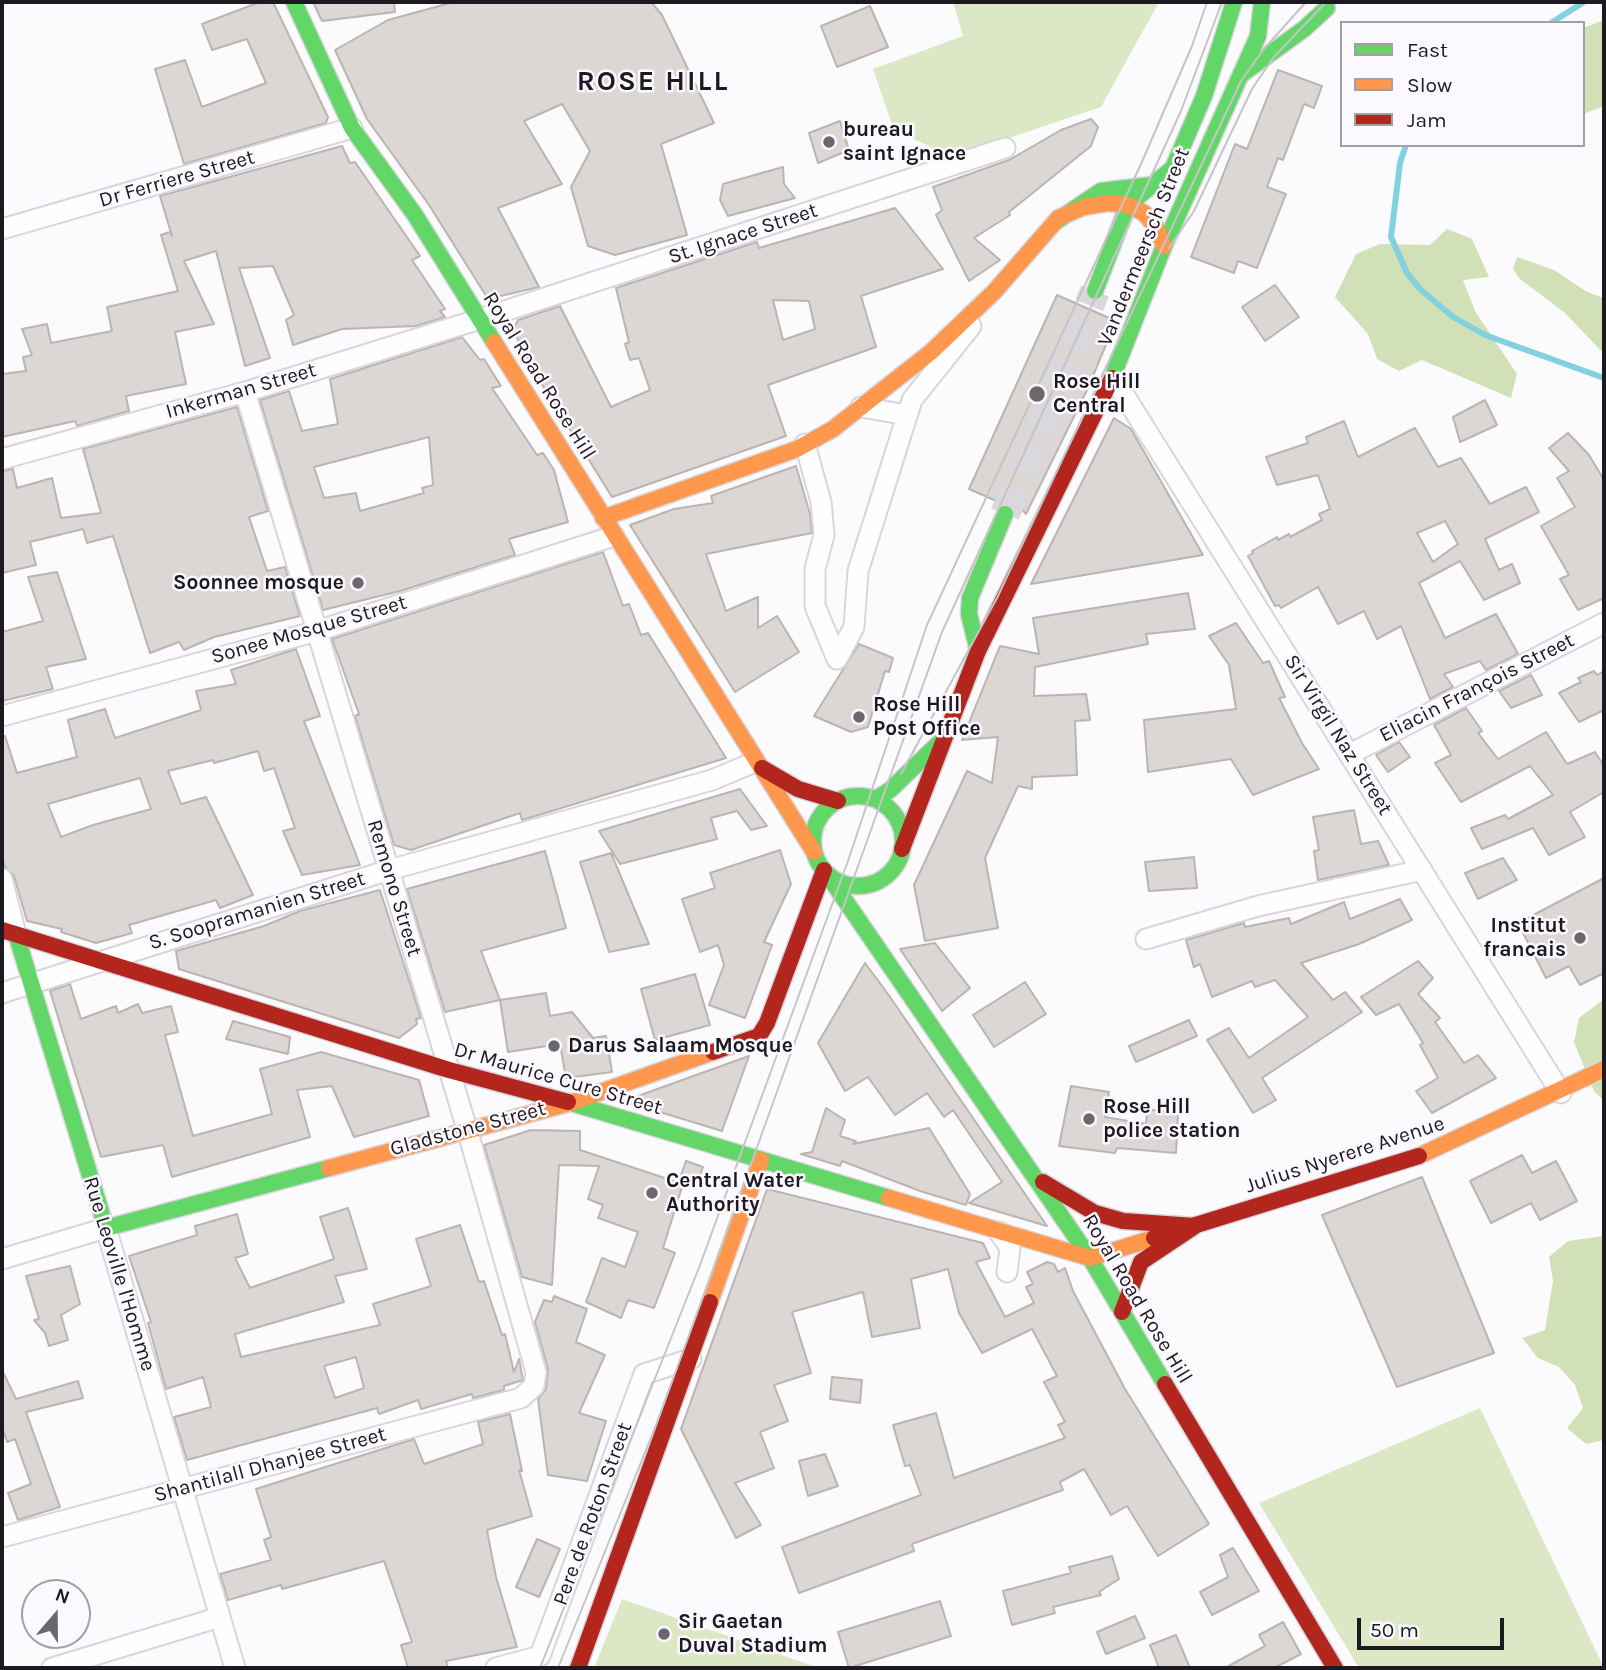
<!DOCTYPE html>
<meta charset="utf-8">
<style>
body{margin:0}
#map{position:relative;width:1606px;height:1670px;overflow:hidden;background:#fbfafd;font-family:Karla,sans-serif}
canvas{display:block}
.frame{position:absolute;inset:0;border:4px solid #1c1921;pointer-events:none}
.legend{position:absolute;left:1340px;top:21px;width:245px;height:126px;box-sizing:border-box;background:#fbf9fe;border:2px solid #a29fa6;margin:0;padding:9px 12px;list-style:none;font-size:21px;color:#1c1921}
.legend li{display:flex;align-items:center;gap:14px;height:35px}
.legend b{width:35px;border:2px solid #a29fa6}
.north{position:absolute;left:21px;top:1579px;width:70px;height:70px;box-sizing:border-box;background:#fbf9fe;border:2px solid #a29fa6;border-radius:50%;rotate:20deg;font-size:19px;font-weight:700;line-height:28px;text-align:center;color:#1c1921}
.north::after{content:'';display:block;margin:auto;width:24px;height:32px;background:#6a686e;clip-path:polygon(50% 0,100% 100%,50% 72%,0 100%)}
.scale{position:absolute;left:1357px;top:1618px;width:147px;height:32px;box-sizing:border-box;border:4px solid #1c1921;border-top:0;padding-left:9px;font-size:21px;line-height:24px;white-space:nowrap;color:#1c1921;-webkit-text-stroke:5px #fbf9fe;paint-order:stroke}
</style>
<div id="map">
<canvas width="1606" height="1670"></canvas>
<div class="frame"></div>
<ul class="legend">
<li><b style="height:9px;background:#63d668"></b>Fast</li>
<li><b style="height:9px;background:#ff974d"></b>Slow</li>
<li><b style="height:9px;background:#b3261e"></b>Jam</li>
</ul>
<div class="north">N</div>
<div class="scale">50 m</div>
</div>
<script>
const context = document.querySelector('canvas').getContext('2d');
context.lineJoin = 'round';
function fillPath(path, color) {
  context.fillStyle = color;
  context.fill(path, 'evenodd');
}
function toPath(rows) {
  const path = new Path2D();
  for (const r of rows) {
    if (r.length === 3) {
      path.moveTo(r[0] + r[2], r[1]);
      path.arc(r[0], r[1], r[2], 0, 2 * Math.PI);
      continue;
    }
    path.moveTo(r[0], r[1]);
    for (let i = 2; i < r.length; i += 2) path.lineTo(r[i], r[i + 1]);
  }
  return path;
}
function strokePath(path, color, width, dash) {
  context.strokeStyle = color;
  context.lineWidth = width;
  context.lineCap = dash ? 'butt' : 'round';
  context.setLineDash(dash || []);
  context.stroke(path);
}
function drawText(font, color, halo, rows, align = 'center') {
  context.font = font + ' Karla,sans-serif';
  context.lineWidth = 5;
  context.setLineDash([]);
  context.textBaseline = 'middle';
  context.strokeStyle = halo;
  context.fillStyle = color;
  for (const [text, x, y, turn = 0] of rows) {
    context.save();
    context.translate(x, y);
    context.rotate((+turn || 0) * Math.PI / 180);
    context.textAlign = isNaN(turn) ? turn : align;
    if (halo) context.strokeText(text, 0, 0);
    context.fillText(text, 0, 0);
    context.restore();
  }
}
fillPath(toPath([
 [953,2,1159,2,1101,107,953,157,894,130,873,69,963,36],
 [1480,1408,1604,1668,1359,1668,1259,1503],
 [622,1599,819,1668,594,1668]
]), '#dbe7c5');
fillPath(toPath([
 [1604,20,1604,106,1583,114,1583,28],
 [1447,229,1472,239,1489,277,1463,280,1475,311,1517,374,1511,398,1422,360,1399,371,1377,359,1368,334,1335,297,1356,254,1380,244,1430,245],
 [1517,257,1554,270,1587,292,1604,298,1604,354,1565,313,1520,279,1513,269],
 [1604,999,1604,1099,1603,1100,1594,1091,1574,1042,1579,1018],
 [1604,1236,1604,1440,1586,1444,1567,1428,1583,1408,1575,1385,1559,1367,1538,1358,1522,1338,1545,1330,1553,1281,1549,1257,1568,1241]
]), '#d2e0b7');
strokePath(toPath([
 [1551,23,1584,2],
 [1406,145,1400,163,1391,237,1407,273,1420,289,1453,317,1485,335,1604,378]
]), '#82d1e1', 6);
const building = toPath([
 [260,2,273,2,328,117,326,123,184,164,155,69,185,60,202,107,266,83,247,39,212,50,202,24,260,2],
 [313,2,394,2,395,12,322,21,313,2],
 [454,2,651,2,662,15,714,123,661,144,687,235,615,255,588,246,571,187,590,151,562,104,524,121,562,184,498,208,539,287,488,299,429,205,367,119,335,50,388,20,454,2],
 [870,6,888,47,837,67,821,26,870,6],
 [1278,70,1322,86,1314,108,1304,104,1283,160,1278,158,1267,187,1286,194,1257,268,1238,261,1234,273,1191,257,1235,144,1247,149,1278,70],
 [1091,119,1098,127,1091,146,1009,212,1010,215,974,238,1000,260,969,281,936,215,942,210,933,187,1009,160,1061,130,1091,119],
 [840,121,849,150,818,163,809,133,840,121],
 [342,146,350,163,355,162,420,256,412,260,445,309,440,311,445,317,416,326,342,329,293,345,286,320,294,315,273,266,239,268,270,358,245,366,216,251,184,261,214,324,175,332,186,384,126,396,129,411,77,426,75,421,2,437,2,374,26,371,23,357,32,355,22,329,47,324,51,343,112,331,107,307,178,291,161,235,170,232,172,236,160,196,342,146],
 [783,167,784,184,795,198,728,216,720,200,723,184,783,167],
 [895,208,943,269,861,296,876,347,768,385,786,436,612,497,536,375,513,330,518,320,560,306,611,407,650,390,639,358,630,360,625,344,629,342,616,288,757,242,759,248,895,208],
 [773,300,809,301,815,329,783,340,773,300],
 [1275,285,1299,317,1265,341,1242,307,1275,285],
 [1057,295,1116,321,1087,390,1026,514,1012,498,1003,497,994,500,969,489,1057,295],
 [462,337,480,360,484,359,501,386,492,388,537,455,543,453,554,470,568,522,509,539,515,555,400,591,323,610,260,400,289,391,302,431,338,424,330,379,462,337],
 [429,437,433,485,422,488,424,493,360,511,356,493,324,498,314,467,429,437],
 [1485,400,1497,425,1460,442,1453,417,1485,400],
 [237,407,268,511,249,517,267,571,285,567,300,616,214,637,184,650,179,642,150,653,113,536,87,543,83,529,30,542,36,565,2,573,2,471,13,469,17,488,52,478,61,518,101,513,83,449,237,407],
 [1114,418,1131,429,1203,555,1031,584,1114,418],
 [1344,421,1358,457,1415,428,1438,467,1461,458,1490,504,1526,487,1539,512,1485,539,1499,570,1512,564,1520,583,1484,600,1460,561,1419,583,1445,638,1496,614,1518,654,1486,670,1480,661,1444,674,1453,687,1430,699,1401,626,1377,639,1364,611,1338,624,1318,587,1281,608,1279,605,1275,606,1248,556,1253,553,1252,551,1277,537,1278,540,1289,534,1290,537,1322,520,1319,514,1330,509,1318,475,1277,485,1266,457,1308,443,1306,437,1344,421],
 [1445,521,1458,544,1433,562,1417,533,1445,521],
 [1568,433,1589,455,1604,480,1604,598,1578,610,1560,579,1569,575,1541,526,1575,507,1557,478,1569,471,1549,448,1568,433],
 [796,466,810,514,812,533,706,554,726,611,758,597,758,628,777,616,799,652,735,692,630,525,674,509,713,503,711,496,796,466],
 [603,552,623,606,629,604,641,635,648,633,726,758,522,820,520,813,411,850,394,845,355,716,359,714,332,639,603,552],
 [57,572,86,659,46,667,53,689,2,701,2,632,43,621,28,577,57,572],
 [1188,593,1195,629,1146,634,1148,644,1035,667,1034,696,1086,694,1090,720,1075,721,1077,775,1032,777,1032,789,1018,786,985,858,998,928,925,941,914,885,967,771,992,783,998,737,962,740,1000,646,1039,654,1033,618,1188,593],
 [1236,623,1263,663,1269,661,1285,697,1279,698,1302,743,1319,769,1253,795,1231,759,1148,772,1144,720,1236,709,1229,665,1209,636,1236,623],
 [859,644,893,658,889,672,885,671,868,727,851,732,814,716,859,644],
 [296,649,320,716,304,721,360,865,302,875,283,831,295,828,274,768,264,771,258,751,214,763,213,760,168,771,181,804,206,797,253,895,220,908,216,900,129,925,132,933,96,943,61,932,62,929,27,921,14,876,5,867,2,856,2,736,5,736,17,773,77,757,68,720,105,709,115,738,201,710,196,691,236,684,231,670,296,649],
 [140,778,151,809,93,825,61,837,48,804,140,778],
 [1594,671,1597,675,1604,671,1604,710,1579,722,1559,693,1581,682,1578,678,1594,671],
 [1531,675,1542,695,1511,708,1499,691,1531,675],
 [1466,708,1482,731,1478,733,1498,759,1546,732,1567,764,1595,752,1604,766,1604,792,1570,812,1585,837,1549,855,1533,828,1482,849,1471,828,1505,815,1508,819,1553,795,1530,766,1461,802,1435,763,1451,755,1434,725,1466,708],
 [1399,742,1410,757,1388,772,1376,755,1399,742],
 [740,789,767,826,751,830,737,811,711,818,717,839,620,864,599,831,740,789],
 [1354,810,1361,844,1378,841,1389,865,1318,880,1314,851,1319,850,1313,817,1354,810],
 [780,850,791,884,764,942,772,945,745,1018,709,1005,724,965,718,945,700,952,682,899,715,888,710,873,780,850],
 [545,851,566,928,481,951,500,1000,445,1012,407,889,545,851],
 [611,853,649,944,609,952,580,862,611,853],
 [1194,857,1197,888,1149,891,1145,862,1194,857],
 [1503,858,1517,880,1478,899,1465,873,1503,858],
 [1604,878,1604,973,1580,985,1569,966,1546,978,1518,923,1604,878],
 [380,890,421,1018,416,1019,417,1024,399,1038,179,969,176,951,264,926,300,911,380,890],
 [1400,899,1412,920,1359,944,1301,963,1333,1000,1345,992,1362,1012,1262,1078,1276,1100,1253,1113,1207,1040,1229,1028,1249,1058,1308,1017,1275,980,1255,987,1252,981,1212,997,1200,964,1194,967,1186,940,1244,923,1245,927,1289,918,1291,924,1344,902,1350,919,1400,899],
 [935,943,970,988,942,1011,900,949,935,943],
 [1418,961,1433,978,1418,994,1440,1018,1435,1022,1464,1063,1478,1055,1496,1078,1432,1113,1416,1091,1438,1078,1420,1045,1423,1043,1399,1004,1376,1015,1361,997,1418,961],
 [865,963,888,994,1047,1226,969,1203,1002,1182,953,1110,944,1117,927,1093,895,1115,868,1077,845,1091,818,1043,865,963],
 [695,974,710,1025,655,1040,641,989,695,974],
 [1025,982,1046,1014,994,1047,973,1015,1025,982],
 [70,984,81,1019,116,1006,118,1013,138,1004,142,1013,171,1006,178,1032,165,1035,193,1136,272,1114,260,1069,321,1052,419,1080,429,1116,354,1137,332,1086,297,1090,310,1137,172,1177,163,1145,101,1157,50,991,70,984],
 [546,993,550,1016,572,1012,593,1038,606,1036,612,1072,566,1078,560,1044,508,1052,500,1000,546,993],
 [1189,1020,1197,1036,1136,1062,1129,1046,1189,1020],
 [233,1021,290,1037,288,1054,226,1039,233,1021],
 [749,1056,722,1131,624,1101,749,1056],
 [1071,1086,1109,1092,1105,1117,1146,1124,1147,1109,1178,1114,1176,1153,1117,1148,1115,1153,1059,1146,1071,1086],
 [826,1108,845,1120,840,1136,856,1141,853,1144,929,1128,970,1194,966,1205,920,1191,842,1161,840,1166,801,1154,812,1152,826,1108],
 [531,1130,580,1131,580,1150,683,1184,663,1248,675,1253,654,1308,628,1300,621,1318,586,1302,602,1258,625,1267,638,1232,598,1218,603,1205,588,1199,599,1166,559,1165,552,1285,522,1277,484,1145,531,1130],
 [1522,1155,1532,1173,1556,1161,1577,1201,1540,1220,1531,1203,1491,1223,1470,1181,1522,1155],
 [686,1161,703,1167,697,1184,680,1178,686,1161],
 [1422,1177,1494,1353,1397,1387,1322,1215,1422,1177],
 [767,1189,983,1243,990,1258,976,1262,1005,1317,1034,1303,1026,1287,1033,1284,1027,1272,1047,1262,1054,1264,1058,1272,1065,1268,1073,1291,1125,1389,1209,1524,1158,1556,1127,1506,1111,1515,1084,1469,1060,1482,1063,1490,912,1544,914,1551,799,1593,782,1547,921,1495,910,1465,905,1466,893,1425,936,1413,954,1478,1065,1438,1058,1425,1065,1422,1044,1382,1057,1376,1032,1329,982,1353,959,1313,948,1269,911,1279,920,1328,872,1337,863,1292,792,1312,811,1373,774,1385,788,1421,760,1432,774,1468,735,1483,761,1525,736,1538,681,1429,767,1189],
 [348,1208,367,1269,335,1276,344,1302,235,1334,241,1357,380,1325,373,1304,431,1286,416,1239,460,1225,479,1282,484,1281,502,1335,505,1334,514,1372,519,1359,523,1380,504,1386,504,1390,473,1398,472,1394,421,1409,418,1400,379,1414,377,1408,187,1460,174,1417,211,1407,203,1377,166,1389,148,1323,151,1322,129,1256,197,1235,195,1226,237,1214,248,1254,235,1258,250,1288,334,1259,320,1217,348,1208],
 [356,1357,364,1388,335,1398,324,1366,356,1357],
 [70,1266,80,1304,61,1315,68,1340,49,1346,45,1333,34,1320,39,1319,26,1276,70,1266],
 [554,1296,587,1309,576,1342,605,1355,579,1413,606,1421,587,1481,548,1475,538,1399,546,1389,548,1369,535,1322,544,1300,552,1302,554,1296],
 [2,1370,16,1399,78,1381,83,1398,26,1412,60,1507,18,1520,8,1493,31,1484,15,1439,7,1442,2,1427,2,1370],
 [832,1377,862,1380,860,1403,830,1399,832,1377],
 [510,1414,522,1471,519,1470,532,1516,487,1530,496,1577,517,1647,446,1661,448,1668,408,1668,401,1645,412,1642,384,1561,282,1589,281,1585,228,1600,220,1574,271,1560,264,1540,271,1537,256,1489,414,1439,424,1464,483,1444,478,1422,510,1414],
 [825,1454,838,1486,808,1496,799,1461,825,1454],
 [537,1539,560,1549,539,1597,516,1587,537,1539],
 [1233,1548,1259,1591,1212,1615,1200,1592,1228,1577,1220,1555,1233,1548],
 [1112,1556,1119,1579,1099,1592,1101,1595,1053,1607,1055,1613,1012,1625,1003,1591,1071,1573,1069,1567,1112,1556],
 [940,1601,951,1636,849,1668,838,1632,940,1601],
 [1135,1616,1145,1638,1106,1654,1097,1632,1135,1616],
 [1283,1622,1301,1654,1274,1668,1225,1668,1265,1646,1259,1635,1283,1622],
 [1176,1635,1190,1668,1159,1668,1150,1645,1176,1635]
]);
fillPath(building, '#dcd6d5');
strokePath(building, '#bab5b4', 2);
strokePath(toPath([
 [1005,514,1095,291]
]), '#dad8dc', 30, [30, 15]);
const street = toPath([
 [2,229,352,128],
 [1113,377,1561,1093],
 [861,407,907,415],
 [805,444,821,502,824,535,815,569,815,606,837,659,854,627,858,571,912,400,971,326],
 [2,459,245,392,480,319,1005,148],
 [2,716,317,631,614,536],
 [1350,754,1604,623],
 [2,879,16,934],
 [1146,939,1258,906,1422,870],
 [2,993,389,870,712,780,755,762],
 [999,1232,1010,1248,1007,1272],
 [2,1259,106,1228,235,1668],
 [2,1537,521,1398,534,1386,536,1372,467,1129,245,392],
 [52,1668,220,1617],
 [496,1668,540,1656,644,1374,691,1359]
]);
const fast = toPath([
 [294,2,352,128,415,215,494,342],
 [1242,74,1304,29,1327,8],
 [1055,222,1101,191,1152,185],
 [1095,291,1128,205,1173,168,1204,96,1234,2],
 [1112,378,1164,246,1258,36,1262,2],
 [978,651,969,614,970,598,1005,514],
 [858,841,45],
 [876,799,890,790,940,742],
 [827,874,1090,1258,1165,1384],
 [16,934,106,1228,329,1168],
 [568,1102,889,1198]
]);
const slow = toPath([
 [1058,218,1084,207,1108,203,1128,205,1144,213,1156,227,1164,246],
 [494,342,814,852],
 [603,518,797,449,833,429,931,352,994,292,1055,222],
 [1419,1156,1604,1069],
 [329,1168,570,1103,713,1052],
 [889,1198,1090,1258,1154,1238],
 [710,1302,761,1160]
]);
const jam = toPath([
 [762,768,798,789,838,801],
 [902,849,978,651,1112,378],
 [2,930,449,1070,568,1102],
 [713,1052,759,1036,767,1023,824,870],
 [1043,1182,1095,1213,1123,1221,1195,1226],
 [1154,1238,1419,1156],
 [1122,1312,1141,1262,1195,1226],
 [1165,1384,1335,1668],
 [578,1668,710,1302]
]);
strokePath(street, '#d8d6dc', 23);
strokePath(fast, '#d8d6dc', 19);
strokePath(slow, '#d8d6dc', 19);
strokePath(jam, '#d8d6dc', 19);
strokePath(street, '#fefeff', 19);
strokePath(fast, '#63d668', 16);
strokePath(slow, '#ff974d', 16);
strokePath(jam, '#b3261e', 16);
strokePath(toPath([
 [1169,248,1194,211,1252,89,1273,58,1326,2],
 [901,774,997,598,1241,81,1263,50,1306,2],
 [540,1668,700,1265,848,861,927,625,1141,164,1192,46,1207,2],
 [558,1668,656,1425,713,1270,942,632,1181,111,1222,2]
]), '#c5c5c7', 2);
for (const [x, y, r, color] of [
 [829,142,7,"#6a686e"],
 [1037,394,9,"#6a686e"],
 [358,583,7,"#6a686e"],
 [859,717,7,"#6a686e"],
 [1580,938,7,"#6a686e"],
 [554,1046,7,"#6a686e"],
 [1089,1119,7,"#6a686e"],
 [652,1193,7,"#6a686e"],
 [664,1634,7,"#6a686e"]
]) {
  const dot = new Path2D();
  dot.arc(x, y, r, 0, 2 * Math.PI);
  context.fillStyle = color;
  context.fill(dot);
  strokePath(dot, '#fbf9fe', 2.5);
}
drawText('bold 21px', '#1c1921', '#fbf9fe', [
 ["bureau",843,130],
 ["saint Ignace",843,154],
 ["Rose Hill",1053,382],
 ["Central",1053,406],
 ["Soonnee mosque",344,583,"right"],
 ["Rose Hill",873,705],
 ["Post Office",873,729],
 ["Institut",1566,926,"right"],
 ["francais",1566,950,"right"],
 ["Darus Salaam Mosque",568,1046],
 ["Rose Hill",1103,1107],
 ["police station",1103,1131],
 ["Central Water",666,1181],
 ["Authority",666,1205],
 ["Sir Gaetan",678,1622],
 ["Duval Stadium",678,1646]
], 'left');
drawText('21px', '#1c1921', '#fbf9fe', [
 ["Dr Ferriere Street",177,179,-16],
 ["St. Ignace Street",743,234,-18],
 ["Vandermeersch Street",1144,247,-68],
 ["Royal Road Rose Hill",539,376,58],
 ["Inkerman Street",241,391,-16],
 ["Sonee Mosque Street",309,630,-16],
 ["Eliacin François Street",1477,688,-27],
 ["Sir Virgil Naz Street",1338,735,58],
 ["Remono Street",394,888,73],
 ["S. Soopramanien Street",257,911,-17],
 ["Dr Maurice Cure Street",558,1079,16],
 ["Gladstone Street",468,1129,-15],
 ["Julius Nyerere Avenue",1345,1155,-18],
 ["Rue Leoville l'Homme",119,1274,73],
 ["Royal Road Rose Hill",1137,1299,59],
 ["Shantilall Dhanjee Street",270,1465,-15],
 ["Pere de Roton Street",593,1514,-70]
]);
context.letterSpacing = '2px';
drawText('bold 28px', '#1c1921', '#fbf9fe', [
 ["ROSE HILL",653,82]
]);
context.letterSpacing = '0px';
</script>
